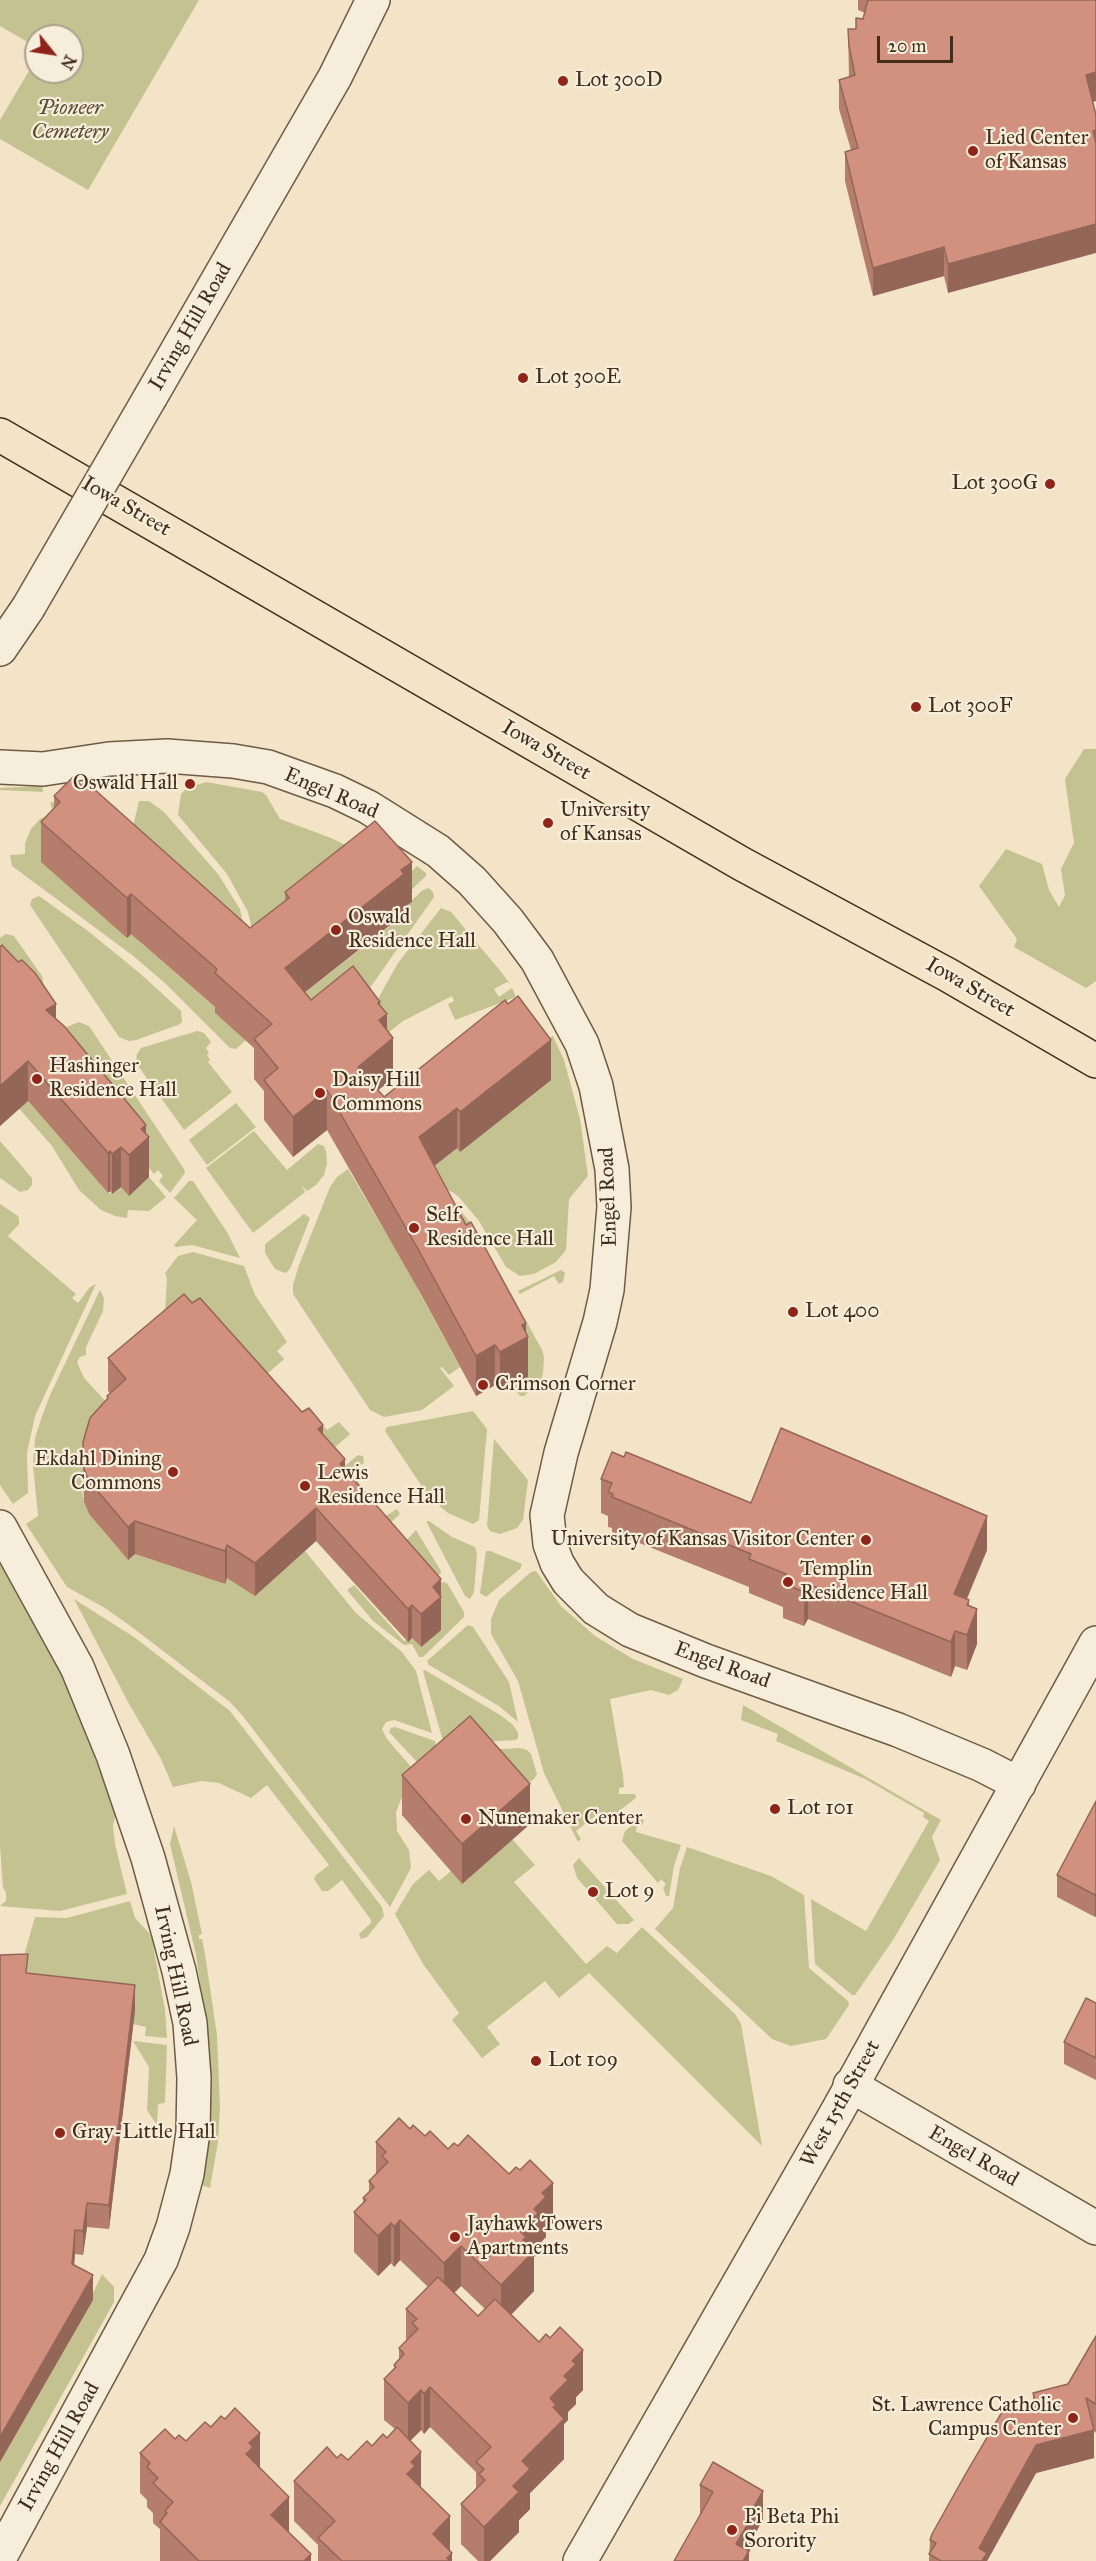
<!DOCTYPE html>
<style>
body{margin:0}
#map{position:relative;width:1096px;height:2561px;overflow:hidden;background:#f3e4c7;font-family:"IM FELL Great Primer",serif}
canvas{display:block}
.north{position:absolute;left:24px;top:24px;width:60px;height:60px;box-sizing:border-box;background:#f7eddb;border:2px solid #aea08e;border-radius:50%;rotate:120deg;font-size:16px;font-weight:700;line-height:24px;text-align:center;color:#412d1a}
.north::after{content:'';display:block;margin:auto;width:21px;height:27px;background:#8f2418;clip-path:polygon(50% 0,100% 100%,50% 72%,0 100%)}
.scale{position:absolute;left:877px;top:36px;width:76px;height:27px;box-sizing:border-box;border:3px solid #412d1a;border-top:0;padding-left:8px;font-size:18px;line-height:21px;white-space:nowrap;color:#412d1a;-webkit-text-stroke:4px #f7eddb;paint-order:stroke}
</style>
<div id="map">
<canvas width="1096" height="2561"></canvas>
<div class="north">N</div>
<div class="scale">20 m</div>
</div>
<script>
const context = document.querySelector('canvas').getContext('2d');
context.lineJoin = 'round';
function fillPath(path, color) {
  context.fillStyle = color;
  context.fill(path, 'evenodd');
}
function toPath(rows) {
  const path = new Path2D();
  for (const r of rows) {
    path.moveTo(r[0], r[1]);
    for (let i = 2; i < r.length; i += 2) path.lineTo(r[i], r[i + 1]);
  }
  return path;
}
function strokePath(path, color, width, dash) {
  context.strokeStyle = color;
  context.lineWidth = width;
  context.lineCap = dash ? 'butt' : 'round';
  context.setLineDash(dash || []);
  context.stroke(path);
}
function drawText(font, color, halo, rows, align = 'center') {
  context.font = font + ' "IM FELL Great Primer",serif';
  context.lineWidth = 4.5;
  context.setLineDash([]);
  context.textBaseline = 'middle';
  context.strokeStyle = halo;
  context.fillStyle = color;
  for (const [text, x, y, turn = 0] of rows) {
    context.save();
    context.translate(x, y);
    context.rotate((+turn || 0) * Math.PI / 180);
    context.textAlign = isNaN(turn) ? turn : align;
    if (halo) context.strokeText(text, 0, 0);
    context.fillText(text, 0, 0);
    context.restore();
  }
}
fillPath(toPath([
 [0,0,199,0,88,190,0,139,0,120,36,59,36,72,72,72,72,36,36,36,36,47,0,26],
 [1084,749,1096,749,1096,981,1086,988,1014,947,1017,939,979,886,1006,849,1042,864,1049,890,1059,907,1065,895,1061,869,1074,843,1065,779],
 [206,782,262,792,266,795,280,819,331,838,408,875,417,866,426,873,426,876,406,895,253,934,248,912,227,874,178,815,181,794,187,788],
 [42,786,43,792,0,790,0,788],
 [139,801,149,801,164,812,218,874,240,909,245,932,132,831],
 [50,802,55,803,126,938,137,928,140,942,217,1009,215,1013,246,1040,236,1049,230,1048,166,984,132,955,12,866,10,855,25,854,25,843,31,829,40,819,53,813],
 [429,888,433,892,434,897,355,1009,285,1008,404,915,401,910,423,890],
 [39,896,88,931,142,975,181,1011,182,1022,178,1025,136,1040,129,1041,119,1037,30,905,32,899],
 [441,908,451,912,502,973,510,984,507,982,494,989,499,997,512,988,516,997,455,1020,448,1004,454,1001,452,996,403,1021,379,1040,365,1022,398,963],
 [6,934,14,936,42,976,44,986,0,951,0,938],
 [79,1022,89,1026,184,1169,185,1173,170,1193,159,1181,163,1176,158,1170,154,1174,64,1066,59,1030],
 [197,1031,204,1033,211,1042,206,1048,209,1053,207,1055,210,1060,208,1062,232,1092,184,1130,136,1063,137,1054,141,1048],
 [553,1036,564,1060,580,1119,588,1176,569,1199,566,1250,556,1262,534,1274,520,1276,506,1267,479,1221,458,1196,445,1188,418,1178,458,1147,461,1152,533,1045],
 [19,1091,108,1193,112,1194,121,1187,130,1195,149,1177,166,1197,149,1211,128,1210,127,1218,115,1216,101,1210,79,1190,52,1146,10,1098],
 [236,1103,256,1127,207,1165,189,1140],
 [254,1131,287,1170,318,1144,324,1146,326,1151,327,1164,324,1175,316,1185,307,1191,301,1185,305,1192,253,1233,206,1168],
 [0,1141,32,1178,32,1185,28,1190,20,1192,0,1178],
 [348,1169,414,1281,425,1286,418,1290,460,1367,449,1375,442,1367,440,1368,454,1386,422,1410,384,1417,370,1410,293,1294,293,1285,299,1265,330,1187,337,1177],
 [189,1181,193,1181,227,1232,240,1258,192,1245,176,1247,174,1245,197,1220,174,1198],
 [451,1199,477,1231,542,1350,544,1357,543,1374,540,1381,524,1396,520,1396,512,1386,528,1377],
 [0,1204,18,1216,19,1219,19,1224,8,1236,76,1294,72,1298,78,1303,90,1287,96,1284,35,1416,27,1453,28,1493,13,1504,0,1485],
 [304,1214,310,1218,307,1226,290,1269,286,1273,282,1272,275,1269,265,1253,265,1244],
 [193,1252,244,1266,255,1295,287,1342,277,1351,284,1359,251,1388,163,1346,167,1278,165,1273,178,1256],
 [561,1270,565,1273,563,1282,559,1284,554,1276,520,1294,518,1291],
 [100,1290,104,1298,103,1311,86,1347,86,1355,80,1357,77,1362,84,1378,120,1417,84,1469,82,1491,84,1502,89,1514,100,1527,128,1560,135,1554,225,1584,228,1577,255,1596,305,1551,356,1613,402,1652,416,1671,432,1733,394,1720,386,1722,382,1729,387,1739,413,1769,396,1812,397,1831,409,1850,411,1868,390,1907,242,1715,230,1702,129,1625,105,1608,67,1587,26,1524,38,1516,33,1465,35,1438,41,1419,50,1395],
 [473,1411,487,1429,479,1520,473,1524,448,1513,436,1503,423,1488,385,1431,387,1427],
 [317,1417,327,1430,339,1422,350,1434,323,1458,315,1418],
 [494,1439,528,1480,523,1520,517,1528,500,1534,490,1531,487,1526],
 [358,1455,363,1456,364,1463,352,1472,381,1519,397,1509,400,1514,375,1537,332,1477],
 [426,1521,429,1521,452,1537,475,1547,477,1554,474,1592,470,1599,465,1596],
 [416,1530,441,1571,441,1573,436,1577,405,1542],
 [486,1551,490,1551,522,1564,520,1569,486,1597,480,1593],
 [0,1564,20,1595,90,1726,84,1730,116,1812,113,1826,115,1844,127,1894,60,1911,0,1906,6,1901,6,1893,3,1887,0,1846],
 [536,1571,561,1606,595,1636,633,1659,683,1679,678,1690,669,1695,651,1690,610,1699,623,1775,624,1787,619,1788,619,1794,635,1794,636,1798,607,1820,598,1814,576,1831,581,1839,578,1842,544,1773,518,1681,491,1634,491,1619,499,1600,531,1572],
 [441,1582,447,1583,464,1612,464,1617,423,1657,419,1657,412,1644,404,1645,373,1621,347,1590,354,1585,404,1641,412,1638,421,1647,440,1629],
 [74,1599,134,1637,230,1711,382,1907,384,1916,367,1937,361,1939,359,1934,371,1923,371,1920,342,1880,328,1891,322,1891,314,1879,316,1875,329,1865,267,1785,251,1798,219,1783,201,1781,173,1787,161,1759,128,1702],
 [468,1625,473,1627,509,1682,518,1722,499,1706,429,1665,427,1661],
 [425,1670,500,1715,512,1724,518,1732,518,1738,516,1740,449,1744,443,1741,423,1671],
 [743,1705,941,1820,932,1837,940,1860,893,1940,855,1995,852,1995,815,1964,811,1899,866,1931,929,1821,923,1817,924,1813,865,1779,776,1741,778,1734,741,1720],
 [395,1727,435,1741,436,1745,417,1762,389,1732,391,1728],
 [520,1748,527,1750,531,1754,537,1774,534,1779,507,1798,464,1751],
 [640,1819,644,1820,642,1826,637,1825,636,1832,681,1845,674,1866,669,1896,666,1896,663,1888,666,1884,661,1879,658,1883,622,1841,625,1831],
 [174,1826,191,1882,202,1934,199,1935,199,1939,202,1939,205,1954,217,2035,220,2107,218,2142,210,2188,201,2185,205,2162,210,2103,208,2038,196,1955,170,1844],
 [512,1839,535,1865,514,1882,586,1964,607,1946,617,1953,642,1927,735,2014,741,2024,762,2146,589,1973,559,1998,545,1981,487,2027,500,2044,482,2058,452,2020,459,2013,423,1964,395,1914,413,1884,429,1870,439,1881,451,1871,462,1884],
 [687,1847,771,1876,804,1895,809,1968,848,2001,849,2005,826,2039,791,2046,772,2039,655,1929,673,1908,680,1868],
 [579,1858,634,1920,629,1924,617,1924,577,1878,573,1865],
 [130,1901,135,1918,149,1933,152,1940,165,2010,167,2038,145,2036,146,2027,133,2024,135,2005,26,1997,23,1959,35,1917,67,1918],
 [133,2041,167,2045,165,2103,158,2104,157,2125,147,2110,149,2067],
 [102,2274,114,2287,114,2302,0,2506,0,2462,93,2300,92,2295]
]), '#c3c290');
const minor = toPath([
 [151,396,335,77,373,0],
 [0,649,28,608],
 [0,767,43,769,109,759,167,756,233,761,268,767,335,791,368,807,438,851,472,881,508,921,537,960,582,1044,596,1086,612,1169,614,1207,607,1290,600,1322,561,1453,547,1515,550,1544,557,1563,568,1581,596,1609,630,1630,706,1661,898,1730,982,1765,1019,1784],
 [0,1527,77,1667,113,1755,148,1858,179,1971,190,2023,194,2078,193,2132,187,2174,173,2227,161,2260,0,2557],
 [850,2085,1096,2228],
 [580,2561,837,2112,1096,1643]
]);
const highway = toPath([
 [0,435,742,864,948,975,1096,1061]
]);
strokePath(minor, '#6e5b45', 36);
strokePath(highway, '#412d1a', 36);
strokePath(minor, '#f7eddb', 33);
strokePath(highway, '#f3e4c7', 33);
const minorBridge = toPath([
 [28,608,151,396]
]);
strokePath(minorBridge, '#6e5b45', 36, []);
strokePath(minorBridge, '#f7eddb', 33);
fillPath(toPath([
 [858,0,1096,0,1093,102,948,293,944,276,873,296,845,181,845,152,851,150,839,109,839,80,849,77,848,29,856,29,863,19,865,13,858,10],
 [82,786,250,928,285,901,285,892,412,902,404,907,404,914,305,992,311,1000,380,1006,387,1030,393,1078,378,1090,384,1097,551,1080,460,1152,457,1148,434,1166,526,1333,528,1377,500,1392,495,1385,476,1396,418,1289,327,1130,293,1157,264,1120,264,1091,254,1079,254,1048,215,1013,215,1007,131,934,127,938,41,862,41,822,54,808,54,796],
 [0,947,146,1134,149,1177,129,1196,121,1187,112,1194,110,1191,108,1193,28,1101,0,1126],
 [192,1303,302,1412,323,1434,345,1470,441,1612,441,1630,421,1647,412,1638,408,1642,316,1541,255,1596,227,1578,225,1584,135,1554,128,1560,89,1514,84,1502,83,1475,83,1442,107,1399,107,1396,110,1393,108,1391,108,1358],
 [601,1479,751,1503,987,1550,967,1599,977,1644,967,1670,955,1666,951,1677,808,1619,804,1626,783,1618,783,1607,749,1593,749,1587,612,1532,612,1528,608,1527,608,1516,601,1513],
 [402,1775,530,1824,462,1884,402,1815],
 [1096,1801,1096,1916,1095,1917,1057,1897,1057,1875],
 [28,1973,135,2010,109,2229,87,2227,83,2255,75,2254,74,2265,93,2300,0,2462],
 [1096,2003,1096,2080,1064,2064,1064,2042],
 [410,2129,448,2149,458,2146,553,2223,546,2230,546,2237,538,2245,538,2253,534,2257,534,2291,511,2315,583,2390,576,2397,576,2404,568,2412,568,2420,564,2424,564,2459,530,2493,530,2509,519,2520,519,2532,490,2561,478,2561,461,2544,461,2504,476,2489,476,2472,430,2427,424,2434,421,2430,410,2441,421,2488,450,2551,452,2561,318,2561,318,2545,294,2521,294,2481,337,2458,348,2460,387,2438,395,2429,384,2420,384,2379,394,2370,394,2365,399,2359,399,2348,406,2341,406,2309,428,2287,400,2260,394,2267,391,2263,378,2276,354,2252,354,2212,363,2203,363,2198,369,2192,369,2181,376,2174,376,2142],
 [461,2286,485,2309,478,2316,454,2293],
 [1096,2336,1096,2433,1094,2431,1094,2458,1036,2473,987,2561,929,2561,930,2540,1033,2405,1033,2393,1068,2384],
 [211,2427,260,2468,289,2532,311,2561,160,2561,160,2529,153,2523,153,2513,147,2507,147,2500,140,2493,140,2453,175,2439,186,2441],
 [700,2485,763,2519,755,2534,755,2541,749,2552,749,2561,700,2514]
]), '#b57d6c');
fillPath(toPath([
 [1096,72,1096,101,1086,104,1086,75],
 [1096,130,1096,159,1093,131],
 [1096,224,1096,253,948,293,948,264],
 [944,247,944,276,873,296,873,268],
 [412,862,412,902,404,907,404,914,285,1008,285,968,401,870],
 [131,894,131,934,127,938,127,898],
 [380,1002,380,1019,387,1014,387,1043,393,1038,393,1078,358,1107,358,1067,378,1003],
 [56,1004,56,1044,46,1010],
 [551,1040,551,1080,460,1152,460,1112],
 [28,1061,28,1101,0,1126,0,1086],
 [327,1090,327,1130,293,1157,293,1117],
 [457,1108,457,1148,419,1178,419,1137],
 [146,1125,146,1140,149,1137,149,1177,129,1196,129,1155,141,1129],
 [121,1147,121,1187,112,1194,112,1154],
 [110,1151,110,1191,108,1193,108,1153],
 [526,1323,526,1338,528,1337,528,1377,500,1392,500,1352,522,1325],
 [495,1345,495,1385,476,1396,476,1356],
 [323,1425,323,1458,318,1429],
 [345,1459,345,1492,340,1464],
 [316,1508,316,1541,255,1596,255,1563],
 [987,1516,987,1550,954,1628,954,1594],
 [135,1521,135,1554,128,1560,128,1527],
 [227,1545,227,1578,225,1584,225,1551],
 [441,1579,441,1630,421,1647,421,1614,433,1587],
 [808,1584,808,1619,804,1626,804,1592],
 [969,1600,969,1629,977,1609,977,1644,967,1670,967,1605],
 [412,1605,412,1638,408,1642,408,1609],
 [955,1631,955,1666,951,1677,951,1642],
 [530,1784,530,1824,462,1884,462,1844],
 [1096,1894,1096,1916,1095,1917,1095,1895],
 [135,1985,135,2010,109,2229,109,2205],
 [553,2183,553,2223,546,2230,546,2237,538,2245,538,2253,534,2257,534,2291,501,2325,501,2285,520,2231,534,2209,542,2193],
 [87,2203,87,2227,83,2255,83,2231],
 [400,2220,400,2260,394,2267,394,2227],
 [391,2223,391,2263,378,2276,378,2236],
 [75,2230,75,2254,72,2288,72,2264],
 [461,2246,461,2286,444,2303,444,2263],
 [93,2275,93,2300,0,2462,0,2437],
 [583,2350,583,2390,576,2397,576,2404,568,2412,568,2420,564,2424,564,2459,530,2493,530,2509,519,2520,519,2532,490,2561,484,2561,484,2527,513,2486,522,2461,550,2398,572,2361],
 [430,2387,430,2427,424,2434,424,2394],
 [421,2390,421,2430,408,2443,408,2403],
 [1094,2430,1094,2458,1036,2473,987,2561,979,2561,979,2548,1036,2445],
 [260,2433,260,2473,246,2454,249,2443],
 [421,2452,421,2492,407,2474,411,2462],
 [763,2491,763,2519,755,2534,755,2541,749,2552,749,2561,736,2561,736,2544,752,2510],
 [289,2497,289,2537,271,2515],
 [450,2516,450,2555,452,2553,452,2561,447,2561,433,2534],
 [311,2554,311,2561,304,2561]
]), '#936658');
const building = toPath([
 [868,0,1096,0,1096,72,1086,75,1096,115,1096,130,1093,131,1096,144,1096,224,948,264,944,247,873,268,845,152,858,148,839,80,855,75,849,46,848,29,856,29,856,18,863,19,868,0],
 [73,777,82,786,85,781,250,928,289,898,285,892,375,821,412,862,401,870,404,874,285,968,311,1000,353,966,380,1002,378,1003,387,1014,379,1020,393,1038,358,1067,384,1097,505,1000,508,1004,518,996,551,1040,460,1112,457,1108,419,1137,466,1225,471,1222,526,1323,522,1325,528,1337,500,1352,495,1345,476,1356,418,1249,327,1090,293,1117,264,1080,278,1068,254,1039,272,1024,215,973,217,969,131,894,127,898,41,822,60,802,54,796,73,777],
 [2,945,18,962,22,960,35,973,56,1004,46,1010,64,1026,146,1125,141,1129,149,1137,129,1155,121,1147,112,1154,110,1151,108,1153,28,1061,0,1086,0,947,2,945],
 [184,1294,192,1303,200,1298,302,1412,309,1408,323,1425,318,1429,345,1459,340,1464,441,1579,433,1587,441,1597,421,1614,412,1605,408,1609,316,1508,255,1563,227,1545,225,1551,135,1521,128,1527,89,1481,84,1469,83,1442,90,1418,108,1398,107,1396,126,1379,108,1358,184,1294],
 [781,1428,987,1516,954,1594,969,1600,967,1605,977,1609,967,1635,955,1631,951,1642,808,1584,804,1592,783,1583,786,1574,749,1559,751,1554,612,1497,613,1494,608,1492,612,1483,601,1479,612,1452,624,1457,626,1452,751,1503,781,1428],
 [470,1716,530,1784,462,1844,402,1775,470,1716],
 [1096,1801,1096,1894,1095,1895,1057,1875,1096,1801],
 [28,1954,26,1973,135,1985,109,2205,87,2203,83,2231,75,2230,72,2264,93,2275,0,2437,0,1955,28,1954],
 [1086,1998,1096,2003,1096,2058,1064,2042,1086,1998],
 [399,2118,410,2129,413,2125,425,2136,430,2131,448,2149,454,2143,458,2146,468,2135,509,2174,516,2167,520,2170,530,2160,553,2183,542,2193,546,2197,534,2209,538,2213,520,2231,526,2237,523,2240,534,2251,501,2285,461,2246,444,2263,400,2220,394,2227,391,2223,378,2236,354,2212,366,2200,363,2198,374,2187,369,2181,388,2162,382,2156,386,2152,376,2142,399,2118],
 [438,2277,478,2316,495,2299,539,2342,546,2334,550,2338,560,2327,583,2350,572,2361,576,2364,564,2376,568,2380,550,2398,556,2405,553,2407,564,2419,522,2461,530,2469,513,2486,519,2492,484,2527,461,2504,485,2480,479,2474,484,2469,476,2462,491,2447,430,2387,424,2394,421,2390,408,2403,384,2379,396,2367,394,2365,404,2354,399,2348,418,2329,412,2323,417,2319,406,2309,438,2277],
 [1096,2336,1096,2404,1086,2398,1094,2430,1036,2445,979,2548,987,2553,982,2561,941,2561,929,2554,936,2543,930,2540,932,2534,965,2475,1002,2412,1036,2404,1033,2393,1068,2384,1096,2336],
 [235,2408,260,2433,249,2443,253,2447,246,2454,289,2497,271,2515,311,2554,304,2561,199,2561,160,2522,167,2513,165,2511,173,2502,153,2483,158,2478,147,2467,150,2463,140,2453,165,2429,175,2439,179,2435,186,2441,205,2422,211,2427,221,2416,225,2419,235,2408],
 [397,2427,421,2452,411,2462,415,2466,407,2474,450,2516,433,2534,452,2553,447,2558,450,2561,342,2561,318,2538,335,2521,294,2481,327,2447,337,2458,341,2454,348,2460,367,2441,372,2446,383,2434,387,2438,397,2427],
 [713,2462,763,2491,752,2510,755,2512,736,2544,749,2551,743,2561,674,2561,713,2492,700,2485,713,2462]
]);
fillPath(building, '#d2917e');
strokePath(building, '#936658', 1.5);
for (const [x, y, r, color] of [
 [563,81,6,"#8f2418"],
 [973,151,6,"#8f2418"],
 [523,378,6,"#8f2418"],
 [1050,484,6,"#8f2418"],
 [916,707,6,"#8f2418"],
 [190,784,6,"#8f2418"],
 [548,823,6,"#8f2418"],
 [336,930,6,"#8f2418"],
 [37,1079,6,"#8f2418"],
 [320,1093,6,"#8f2418"],
 [414,1228,6,"#8f2418"],
 [793,1312,6,"#8f2418"],
 [483,1385,6,"#8f2418"],
 [173,1472,6,"#8f2418"],
 [305,1486,6,"#8f2418"],
 [866,1540,6,"#8f2418"],
 [788,1582,6,"#8f2418"],
 [775,1809,6,"#8f2418"],
 [466,1819,6,"#8f2418"],
 [593,1892,6,"#8f2418"],
 [536,2061,6,"#8f2418"],
 [60,2133,6,"#8f2418"],
 [455,2237,6,"#8f2418"],
 [1073,2418,6,"#8f2418"],
 [732,2530,6,"#8f2418"]
]) {
  const dot = new Path2D();
  dot.arc(x, y, r, 0, 2 * Math.PI);
  context.fillStyle = color;
  context.fill(dot);
  strokePath(dot, '#f7eddb', 2);
}
drawText('21px', '#412d1a', '#f7eddb', [
 ["Lot 300D",575,81],
 ["Lied Center",985,139],
 ["of Kansas",985,163],
 ["Lot 300E",535,378],
 ["Lot 300G",1038,484,"right"],
 ["Lot 300F",928,707],
 ["Oswald Hall",178,784,"right"],
 ["University",560,811],
 ["of Kansas",560,835],
 ["Oswald",348,918],
 ["Residence Hall",348,942],
 ["Hashinger",49,1067],
 ["Residence Hall",49,1091],
 ["Daisy Hill",332,1081],
 ["Commons",332,1105],
 ["Self",426,1216],
 ["Residence Hall",426,1240],
 ["Lot 400",805,1312],
 ["Crimson Corner",495,1385],
 ["Ekdahl Dining",161,1460,"right"],
 ["Commons",161,1484,"right"],
 ["Lewis",317,1474],
 ["Residence Hall",317,1498],
 ["University of Kansas Visitor Center",854,1540,"right"],
 ["Templin",800,1570],
 ["Residence Hall",800,1594],
 ["Lot 101",787,1809],
 ["Nunemaker Center",478,1819],
 ["Lot 9",605,1892],
 ["Lot 109",548,2061],
 ["Gray-Little Hall",72,2133],
 ["Jayhawk Towers",467,2225],
 ["Apartments",467,2249],
 ["St. Lawrence Catholic",1061,2406,"right"],
 ["Campus Center",1061,2430,"right"],
 ["Pi Beta Phi",744,2518],
 ["Sorority",744,2542]
], 'left');
drawText('italic 21px', '#5b4b32', '#f7eddb', [
 ["Pioneer",70,109],
 ["Cemetery",70,133]
]);
drawText('21px', '#412d1a', '#f7eddb', [
 ["Irving Hill Road",191,327,-60],
 ["Iowa Street",126,507,30],
 ["Iowa Street",546,751,30],
 ["Engel Road",331,794,23],
 ["Iowa Street",970,988,30],
 ["Engel Road",609,1197,-92],
 ["Engel Road",722,1666,20],
 ["Irving Hill Road",175,1976,78],
 ["West 15th Street",841,2104,-61],
 ["Engel Road",973,2157,30],
 ["Irving Hill Road",60,2447,-61]
]);
</script>
